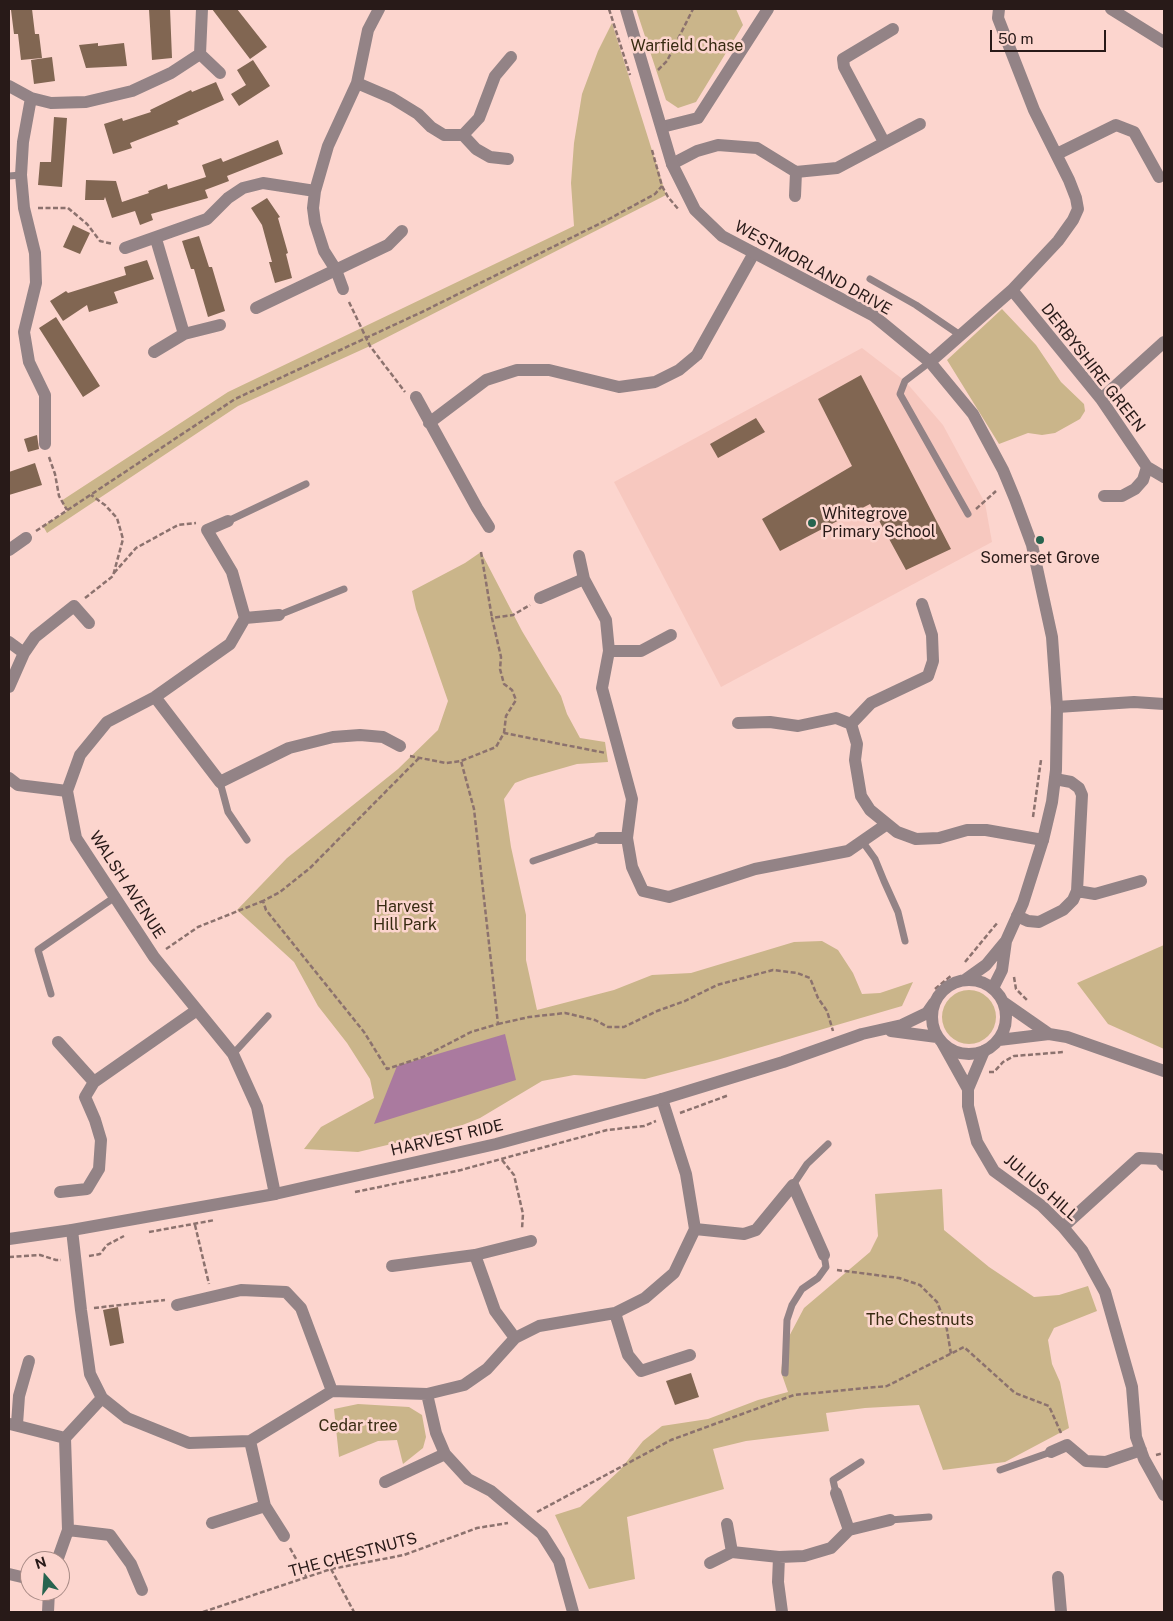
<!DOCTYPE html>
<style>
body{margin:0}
#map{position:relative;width:1173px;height:1621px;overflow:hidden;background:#fcd5ce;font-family:"Public Sans",sans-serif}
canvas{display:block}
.frame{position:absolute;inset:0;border:10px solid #281a18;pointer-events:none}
.north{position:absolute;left:20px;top:1551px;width:50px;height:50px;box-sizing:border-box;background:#fcd5ce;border:1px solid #a78a85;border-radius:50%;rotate:342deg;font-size:14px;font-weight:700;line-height:20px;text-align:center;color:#281a18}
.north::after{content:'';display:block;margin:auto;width:18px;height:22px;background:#27644f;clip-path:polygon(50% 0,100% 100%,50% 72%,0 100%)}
.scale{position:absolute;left:990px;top:30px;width:116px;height:22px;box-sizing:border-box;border:2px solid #281a18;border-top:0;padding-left:6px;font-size:15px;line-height:18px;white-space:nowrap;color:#281a18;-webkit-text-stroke:4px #fcd5ce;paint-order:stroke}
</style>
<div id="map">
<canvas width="1173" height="1621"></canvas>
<div class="frame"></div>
<div class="north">N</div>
<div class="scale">50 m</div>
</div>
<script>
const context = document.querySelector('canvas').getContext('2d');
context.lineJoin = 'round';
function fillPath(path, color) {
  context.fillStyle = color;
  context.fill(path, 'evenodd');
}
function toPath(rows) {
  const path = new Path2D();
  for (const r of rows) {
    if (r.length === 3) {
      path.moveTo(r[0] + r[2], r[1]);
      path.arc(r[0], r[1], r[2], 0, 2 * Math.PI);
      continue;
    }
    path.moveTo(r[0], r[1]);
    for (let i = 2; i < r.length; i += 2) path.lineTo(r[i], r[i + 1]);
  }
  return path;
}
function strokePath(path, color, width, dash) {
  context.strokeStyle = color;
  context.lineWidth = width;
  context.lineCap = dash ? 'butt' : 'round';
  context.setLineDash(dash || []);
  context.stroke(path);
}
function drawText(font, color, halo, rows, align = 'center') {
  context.font = font + ' "Public Sans",sans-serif';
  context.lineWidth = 5;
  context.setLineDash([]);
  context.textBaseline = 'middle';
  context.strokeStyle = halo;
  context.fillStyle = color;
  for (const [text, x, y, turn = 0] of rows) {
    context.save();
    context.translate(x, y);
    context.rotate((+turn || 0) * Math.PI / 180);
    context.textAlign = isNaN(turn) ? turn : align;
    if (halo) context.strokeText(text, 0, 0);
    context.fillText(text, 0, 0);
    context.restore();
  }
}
fillPath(toPath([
 [862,348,905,381,943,425,985,503,992,542,721,687,614,482]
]), '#f7c8bf');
fillPath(toPath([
 [636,9,736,9,743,25,696,102,678,108,666,100],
 [612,23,666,195,370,346,238,406,47,533,43,526,67,511,61,501,228,392,574,226,571,183,574,143,582,94,598,51],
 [1002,309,1036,345,1061,382,1084,404,1085,411,1080,419,1055,433,1042,435,1028,433,999,444,947,360],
 [481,552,522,631,561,696,567,714,580,738,605,742,608,762,577,764,528,778,515,783,504,799,511,847,526,915,526,960,537,1010,614,990,652,975,691,973,794,942,822,941,838,950,853,973,862,994,880,993,913,982,902,1006,717,1060,645,1079,574,1075,542,1081,480,1118,450,1130,358,1152,304,1149,321,1127,374,1098,370,1079,347,1043,318,1006,294,962,237,910,287,858,398,769,438,730,448,701,416,609,412,591,465,563],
 [1164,945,1164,1049,1108,1024,1077,983],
 [969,1017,27],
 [942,1189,944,1230,989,1267,1034,1297,1059,1295,1088,1286,1097,1311,1054,1328,1048,1340,1052,1364,1060,1382,1069,1428,1005,1462,943,1470,919,1405,865,1408,826,1413,829,1431,746,1441,713,1449,724,1489,627,1517,635,1579,589,1589,555,1515,580,1507,620,1470,643,1441,662,1426,708,1419,758,1400,788,1392,781,1372,784,1346,804,1308,870,1252,878,1236,875,1194],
 [358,1404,409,1407,422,1415,426,1437,423,1448,403,1464,397,1440,378,1441,339,1457,334,1409]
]), '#cab58a');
fillPath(toPath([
 [505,1034,516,1080,374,1124,397,1066]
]), '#aa7a9f');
fillPath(toPath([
 [32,9,35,34,39,34,42,58,21,60,18,34,14,34,11,10],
 [149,9,170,9,172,58,152,60],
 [212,9,237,9,267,47,250,59],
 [98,43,98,46,124,43,127,66,86,68,79,45],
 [52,57,55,81,34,84,31,60],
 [253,60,270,86,239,106,231,94,246,85,237,70],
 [216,82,224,100,177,121,179,124,130,143,132,148,113,154,104,124,122,118,123,121,151,112,150,110,191,90,192,92],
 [54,117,67,118,62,187,38,185,40,162,51,162],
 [278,140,283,154,227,176,229,181,205,190,208,198,151,214,153,220,140,225,135,211,112,218,105,197,104,200,85,200,86,180,116,181,122,202,149,193,148,191,167,184,168,189,206,177,202,165,221,158,223,162],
 [267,198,280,217,278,218,288,253,286,254,292,278,275,283,269,262,272,262,262,225,251,208],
 [73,225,90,233,80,254,63,247],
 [199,236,209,267,212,267,225,311,208,317,194,269,191,269,182,241],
 [147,260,154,279,114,292,118,303,89,312,87,305,63,321,50,301,66,291,68,293,126,275,124,267],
 [56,317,100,386,83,397,39,328],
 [861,375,951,549,906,570,870,504,780,551,762,519,852,466,818,399],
 [756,418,765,432,718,458,710,444],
 [37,435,39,449,28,452,24,439],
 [35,463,42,485,9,495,9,472],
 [118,1307,124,1343,110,1346,103,1310],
 [691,1373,699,1397,675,1405,666,1381]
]), '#816652');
strokePath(toPath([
 [609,9,630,75],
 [658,70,667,61,693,9],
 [652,150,662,186,668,197,679,210],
 [38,208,68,208,87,224,100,241,113,244],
 [349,302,370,346,405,392],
 [49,457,55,474,59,496,67,510],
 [976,509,996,491],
 [36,531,235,399,424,311,609,219,655,194,662,186],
 [481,552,492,618],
 [114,573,136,548,178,525,196,523],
 [85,598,113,576,123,539,117,518,105,505,91,495],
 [504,733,506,716,516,700,512,690,504,684,500,669,501,657,492,618,513,615,530,605],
 [410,756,446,763,461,761,496,747,504,733,606,753],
 [419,758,310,868,280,892,263,901,266,910,364,1032,387,1069,423,1057,471,1032,498,1024,474,809,461,761],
 [1033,817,1041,760],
 [166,949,198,927,263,901],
 [965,962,998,922],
 [1014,977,1016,989,1027,1000],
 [935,989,952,975],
 [498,1024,529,1017,565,1013,595,1020,608,1027,624,1027,657,1011,685,1001,717,985,773,970,797,973,810,978,818,998,827,1011,833,1031],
 [989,1072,994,1072,1003,1062,1014,1056,1064,1052],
 [680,1113,729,1095],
 [502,1160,514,1175,523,1214,522,1229],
 [355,1192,461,1170,607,1130,644,1126,656,1121],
 [195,1225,209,1284],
 [149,1232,215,1220],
 [89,1256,100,1254,107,1245,124,1236],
 [9,1257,40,1255,56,1260,61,1260],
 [837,1270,899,1278,920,1285,937,1302,946,1324,951,1354],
 [94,1308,165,1300],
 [1156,1455,1164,1453],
 [537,1512,671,1440,794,1395,887,1386,964,1347,1015,1393,1049,1406,1061,1433],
 [290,1548,306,1577],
 [331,1569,354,1612],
 [203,1612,331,1569,404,1555,477,1528,508,1523]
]), '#8c726e', 2.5, [5, 2.5]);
strokePath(toPath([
 [9,176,21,175],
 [870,279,916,305,960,335],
 [930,362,905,381,900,394,968,514],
 [228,521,306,484],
 [279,615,344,589],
 [220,782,228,812,247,840],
 [862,841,875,859,884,881,898,912,905,941],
 [533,861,600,838],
 [51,994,38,950,115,897],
 [233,1054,268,1016],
 [793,1185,807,1164,828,1144],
 [785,1373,787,1320,792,1305,802,1289,818,1278,826,1267,824,1255],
 [1000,1470,1051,1452],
 [836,1493,833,1480,861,1462],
 [890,1520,929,1517]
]), '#938386', 7);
strokePath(toPath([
 [1111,9,1164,42],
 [200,54,220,73],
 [357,83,392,98,418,114,431,127,444,135,463,135,476,149,490,157,508,159],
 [9,86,31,98,51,103,86,102,132,91,171,73,200,54,202,9],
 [31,98,23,142,21,175,24,208,35,253,36,283,24,332,29,362,45,395,45,444],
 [662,127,698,118,768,9],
 [463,135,479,118,495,76,511,57],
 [884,142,844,67,843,59,893,29],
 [1057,154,1116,125,1134,132,1159,177],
 [672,164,697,151,718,145,757,148,796,172,837,168,920,124],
 [795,196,796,172],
 [125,248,207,219,228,198,243,188,263,183,315,191],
 [343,289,336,270,324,251,315,223,313,208,315,191,328,146,357,83,368,30,379,9],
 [1012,290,1101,399,1147,467,1164,477],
 [256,308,388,245,402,231],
 [184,334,220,325],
 [154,352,184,334,156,239],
 [930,362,1012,290,1058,241,1073,220,1078,209,1076,198,1069,180,1034,110,998,18,999,9],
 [416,397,477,508,489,527],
 [1101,399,1164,342],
 [429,423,486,380,517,370,549,370,619,387,655,382,679,370,697,355,754,253],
 [1104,496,1122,496,1135,489,1143,480,1147,467],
 [228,521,207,530,232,572,245,618,230,644,155,697,107,722,80,755,67,791,76,838,154,957,233,1054,257,1107,275,1194],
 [9,550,26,538],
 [579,556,584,579,606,620,609,651,602,688,632,799,627,838,632,867,643,891,669,897,755,869,848,851,887,824],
 [540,598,584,579],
 [245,618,279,615],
 [9,642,24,653],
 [609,651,641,651,671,635],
 [9,687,24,653,35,637,74,606,89,623],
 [155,697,220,782,289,748,333,737,360,735,383,737,400,746],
 [1057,707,1134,702,1164,704],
 [738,723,770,722,798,726,836,718,851,724,857,744,855,760,861,796,870,810,897,832,916,839,939,838,967,830,986,830,1043,840],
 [851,724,871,703,928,676,933,661,932,635,922,604],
 [9,778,18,785,67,791],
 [600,838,627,838],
 [1077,891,1095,894,1141,881],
 [1017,916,1028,921,1039,922,1063,910,1073,900,1077,891,1082,795,1079,788,1071,782,1055,779],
 [58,1042,94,1082],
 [943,1044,968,1089,968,1106,977,1142,994,1171,1042,1206,1063,1227,1082,1250,1105,1292,1132,1387,1136,1437,1144,1459,1164,1495],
 [968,1089,984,1051],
 [60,1192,87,1189,99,1169,101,1140,95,1120,85,1097,94,1082,197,1010],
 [1063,1227,1139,1158,1159,1159,1164,1165],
 [695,1229,744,1234,756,1230,793,1185,824,1255],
 [72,1230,81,1310,90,1374,102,1398,127,1418,189,1443,250,1441,332,1391,427,1394,464,1385,487,1369,515,1338,539,1326,615,1313,645,1298,674,1273,695,1229,686,1174,662,1099],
 [475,1255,495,1311,515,1338],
 [392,1266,475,1255,531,1241],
 [177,1305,241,1290,286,1292,301,1308,332,1391],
 [615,1313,628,1355,641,1371,690,1355],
 [427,1394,436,1433,445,1454,468,1479,491,1491,542,1534,559,1561,573,1612],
 [10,1424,65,1438],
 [17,1424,19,1396,29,1361],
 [250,1441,265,1506,284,1536],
 [1051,1452,1067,1445,1086,1461,1106,1462,1141,1450],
 [385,1482,445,1454],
 [836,1493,849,1530],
 [212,1523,265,1506],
 [727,1524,732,1552,779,1557,804,1556,831,1548,849,1530,890,1520],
 [68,1530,110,1535,131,1564,142,1590],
 [779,1557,778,1582,782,1612],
 [57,1561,68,1530,65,1438,102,1398],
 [710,1563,732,1552],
 [9,1574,30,1579],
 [1058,1577,1061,1612],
 [48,1612,49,1591]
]), '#938386', 12);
strokePath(toPath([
 [626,9,672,164,695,210,722,236,874,316,930,362,973,414,1003,470,1015,499,1032,545,1052,637,1057,707,1056,770,1052,802,1043,840,1023,903,1006,941,1002,970,993,988],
 [969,1017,37],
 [965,980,986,965,1005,942],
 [1003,1002,1049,1034],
 [891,1031,937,1037],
 [999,1040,1049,1034,1067,1037,1164,1071],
 [9,1239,72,1230,275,1194,496,1144,662,1099,783,1062,862,1034,902,1025,927,1013,934,1003]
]), '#938386', 12);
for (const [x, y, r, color] of [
 [812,523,5,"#27644f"],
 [1040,540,5,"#27644f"]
]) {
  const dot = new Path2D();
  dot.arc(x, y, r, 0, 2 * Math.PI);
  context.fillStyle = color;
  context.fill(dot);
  strokePath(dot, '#fcd5ce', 2);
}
drawText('16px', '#372b11', '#fcd5ce', [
 ["Warfield Chase",687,46],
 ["Harvest",405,907],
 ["Hill Park",405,925],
 ["The Chestnuts",920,1320],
 ["Cedar tree",358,1426]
]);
drawText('16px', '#281a18', '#fcd5ce', [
 ["WESTMORLAND DRIVE",813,268,29],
 ["DERBYSHIRE GREEN",1093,368,52],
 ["WALSH AVENUE",127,885,57],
 ["HARVEST RIDE",447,1138,-13],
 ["JULIUS HILL",1041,1188,41],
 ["THE CHESTNUTS",353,1555,-15]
]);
drawText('16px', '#281a18', '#fcd5ce', [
 ["Whitegrove",822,514],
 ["Primary School",822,532],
 ["Somerset Grove",1040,558,"center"]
], 'left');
</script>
